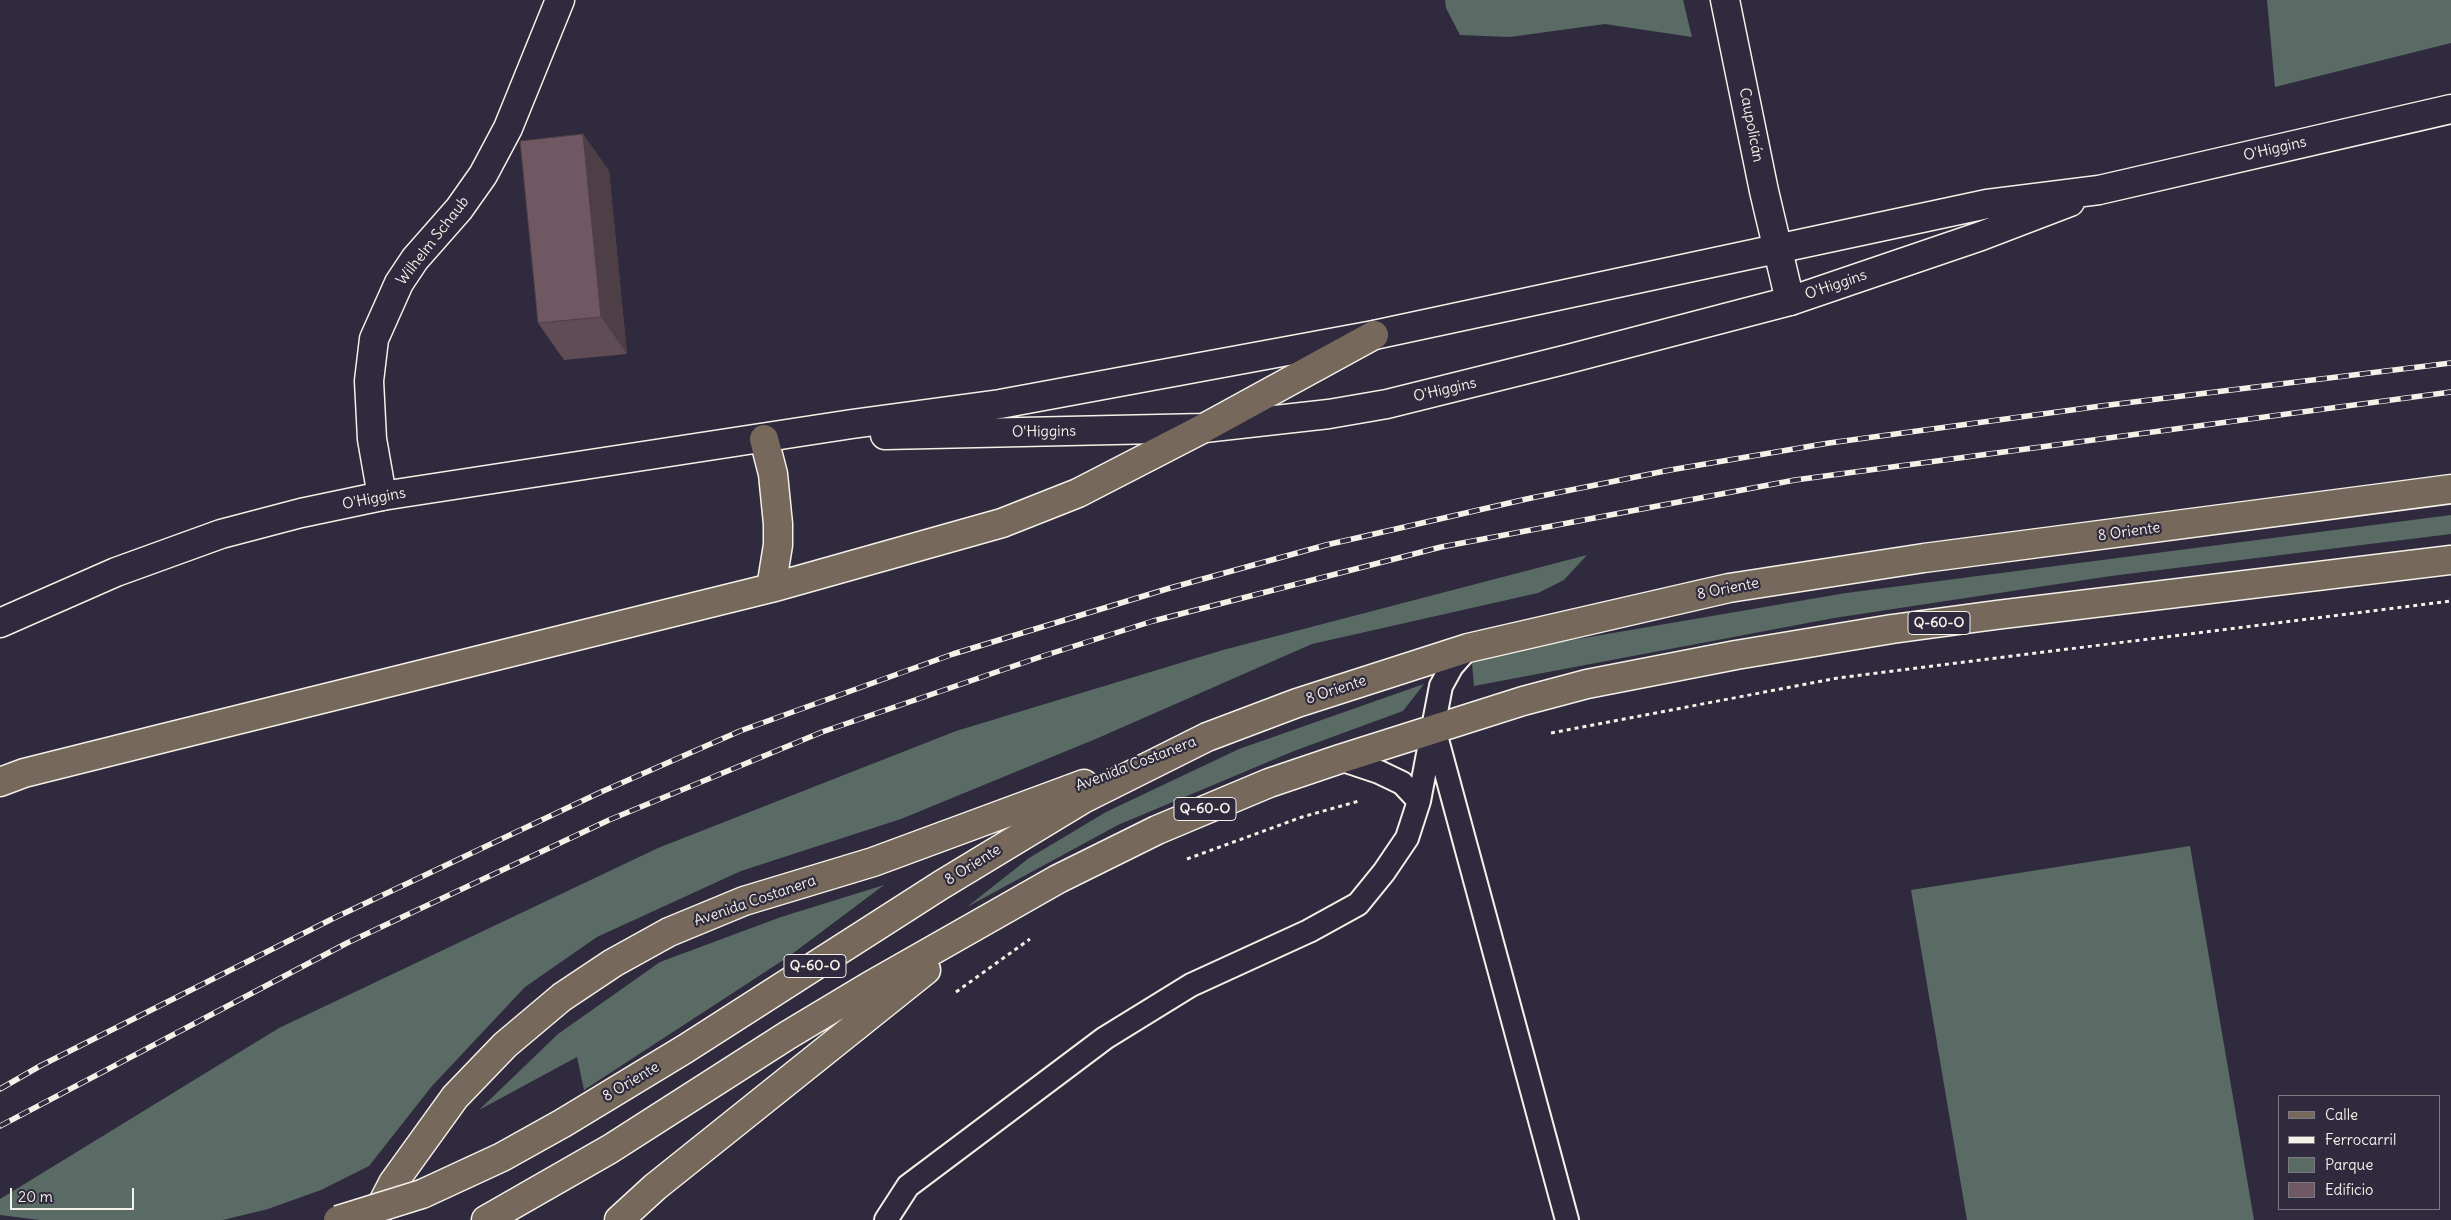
<!DOCTYPE html>
<meta charset="utf-8">
<style>
body{margin:0}
#map{position:relative;width:2451px;height:1220px;overflow:hidden;background:#2f2a3d;font-family:Delius,sans-serif}
canvas{display:block}
.legend{position:absolute;left:2278px;top:1095px;width:162px;height:115px;box-sizing:border-box;background:#2f2a3d;border:1px solid #7e7a81;margin:0;padding:6px 9px;list-style:none;font-size:15px;color:#f4f1e8}
.legend li{display:flex;align-items:center;gap:10px;height:25px}
.legend b{width:25px;border:1px solid #7e7a81}
.scale{position:absolute;left:10px;top:1188px;width:124px;height:22px;box-sizing:border-box;border:2px solid #f4f1e8;border-top:0;padding-left:6px;font-size:15px;line-height:18px;white-space:nowrap;color:#f4f1e8;-webkit-text-stroke:4px #2f2a3d;paint-order:stroke}
</style>
<div id="map">
<canvas width="2451" height="1220"></canvas>
<ul class="legend">
<li><b style="height:6px;background:#76695c"></b>Calle</li>
<li><b style="height:6px;background:#f4f1e8"></b>Ferrocarril</li>
<li><b style="height:14px;background:#596b64"></b>Parque</li>
<li><b style="height:14px;background:#705863"></b>Edificio</li>
</ul>
<div class="scale">20 m</div>
</div>
<script>
const context = document.querySelector('canvas').getContext('2d');
context.lineJoin = 'round';
function fillPath(path, color) {
  context.fillStyle = color;
  context.fill(path, 'evenodd');
}
function toPath(rows) {
  const path = new Path2D();
  for (const r of rows) {
    path.moveTo(r[0], r[1]);
    for (let i = 2; i < r.length; i += 2) path.lineTo(r[i], r[i + 1]);
  }
  return path;
}
function strokePath(path, color, width, dash) {
  context.strokeStyle = color;
  context.lineWidth = width;
  context.lineCap = dash ? 'butt' : 'round';
  context.setLineDash(dash || []);
  context.stroke(path);
}
function drawText(font, color, halo, rows, align = 'center') {
  context.font = font + ' Delius,sans-serif';
  context.lineWidth = 4.5;
  context.setLineDash([]);
  context.textBaseline = 'middle';
  context.strokeStyle = halo;
  context.fillStyle = color;
  for (const [text, x, y, turn = 0] of rows) {
    context.save();
    context.translate(x, y);
    context.rotate((+turn || 0) * Math.PI / 180);
    context.textAlign = isNaN(turn) ? turn : align;
    if (halo) context.strokeText(text, 0, 0);
    context.fillText(text, 0, 0);
    context.restore();
  }
}
fillPath(toPath([
 [1445,0,1683,0,1692,37,1605,24,1510,37,1460,35,1446,8],
 [2267,0,2451,0,2451,43,2275,87],
 [2451,515,2451,534,2111,576,1834,618,1474,686,1472,663,1508,651,1846,593],
 [1587,555,1564,580,1538,593,1312,644,1098,738,901,819,741,871,597,937,525,987,432,1086,369,1166,321,1190,268,1209,223,1220,40,1220,0,1215,0,1199,279,1028,658,848,956,731,1223,650],
 [1424,684,1403,711,1294,751,1118,825,967,907,1029,858,1106,812,1239,749],
 [2190,846,2254,1220,1967,1220,1911,890],
 [884,885,788,957,584,1090,577,1057,479,1110,558,1034,660,962,781,917]
]), '#596b64');
const service = toPath([
 [1435,732,1567,1220],
 [1340,759,1379,772,1402,783,1419,801],
 [886,1220,908,1186,1105,1038,1191,985,1309,931,1358,904,1384,872,1407,838,1419,801,1441,686,1452,666,1468,648]
]);
const minor = toPath([
 [1725,0,1764,191,1790,301],
 [382,496,372,439,369,381,374,339,399,283,415,259,459,209,483,175,508,128,560,0]
]);
const secondary = toPath([
 [885,435,1204,428,1329,414,1387,404,1568,359,1790,301,1981,236,2070,202],
 [0,623,116,572,221,534,301,513,382,496,852,424,1000,404,1374,335,1987,204,2099,190,2451,109]
]);
const primary = toPath([
 [764,439,773,474,778,524,778,545,771,588],
 [0,782,24,773,160,739,771,588,1002,523,1078,493,1204,428,1374,335],
 [422,1194,502,1157,563,1123,685,1049,941,885,1083,799,1207,737,1297,703,1468,648,1729,588,1924,558,2451,489],
 [374,1220,393,1183,455,1097,505,1045,562,997,613,963,669,932,744,901,873,862,1084,784],
 [486,1220,610,1149,788,1035,868,987,1058,879,1157,830,1269,783,1340,759,1523,701,1587,684,1736,655,1892,629,1996,615,2451,560],
 [619,1220,655,1187,926,970]
]);
strokePath(service, '#f4f1e8', 26);
strokePath(minor, '#f4f1e8', 31);
strokePath(secondary, '#f4f1e8', 31);
strokePath(primary, '#f4f1e8', 31);
strokePath(toPath([
 [1551,733,1838,678,2451,601],
 [1187,859,1302,817,1359,801],
 [956,992,1030,939]
]), '#f4f1e8', 3, [4, 4]);
strokePath(service, '#2f2a3d', 22);
strokePath(minor, '#2f2a3d', 28);
strokePath(secondary, '#2f2a3d', 28);
strokePath(primary, '#76695c', 28);
const rail = toPath([
 [0,1089,40,1066,332,919,601,792,740,731,953,654,1170,588,1326,545,1531,498,1670,470,1829,443,2101,406,2451,363],
 [0,1126,347,943,609,820,822,732,1040,657,1153,621,1441,547,1795,480,2451,392]
]);
strokePath(rail, '#f4f1e8', 5.5);
strokePath(rail, '#2f2a3d', 4, [11]);
const primaryBridge = toPath([
 [338,1220,422,1194]
]);
strokePath(primaryBridge, '#f4f1e8', 31, []);
strokePath(primaryBridge, '#76695c', 28);
fillPath(toPath([
 [583,134,609,171,627,354,564,360,538,323]
]), '#604c55');
fillPath(toPath([
 [583,134,609,171,627,354,601,317]
]), '#4e3e45');
const building = toPath([
 [583,134,601,317,538,323,520,141,583,134]
]);
fillPath(building, '#705863');
strokePath(building, '#4e3e45', 1);
for (const [x, y, w] of [
 [1939,623,62],
 [1205,809,62],
 [815,966,62]
]) {
  const box = new Path2D();
  box.roundRect(x - w / 2, y - 11.5, w, 23, 4);
  context.fillStyle = '#2f2a3d';
  context.fill(box);
  strokePath(box, '#f4f1e8', 1);
}
drawText('bold 14px', '#f4f1e8', null, [
 ["Q-60-O",1939,623],
 ["Q-60-O",1205,809],
 ["Q-60-O",815,966]
]);
drawText('15px', '#f4f1e8', '#2f2a3d', [
 ["Caupolicán",1751,125,79],
 ["O'Higgins",2275,149,-13],
 ["Wilhelm Schaub",433,241,-52],
 ["O'Higgins",1836,285,-19],
 ["O'Higgins",1445,390,-13],
 ["O'Higgins",1044,432,-1],
 ["O'Higgins",374,499,-11],
 ["8 Oriente",2129,532,-8],
 ["8 Oriente",1728,589,-11],
 ["8 Oriente",1336,690,-18],
 ["Avenida Costanera",1136,764,-21],
 ["8 Oriente",973,865,-32],
 ["Avenida Costanera",755,901,-19],
 ["8 Oriente",631,1082,-31]
]);
</script>
